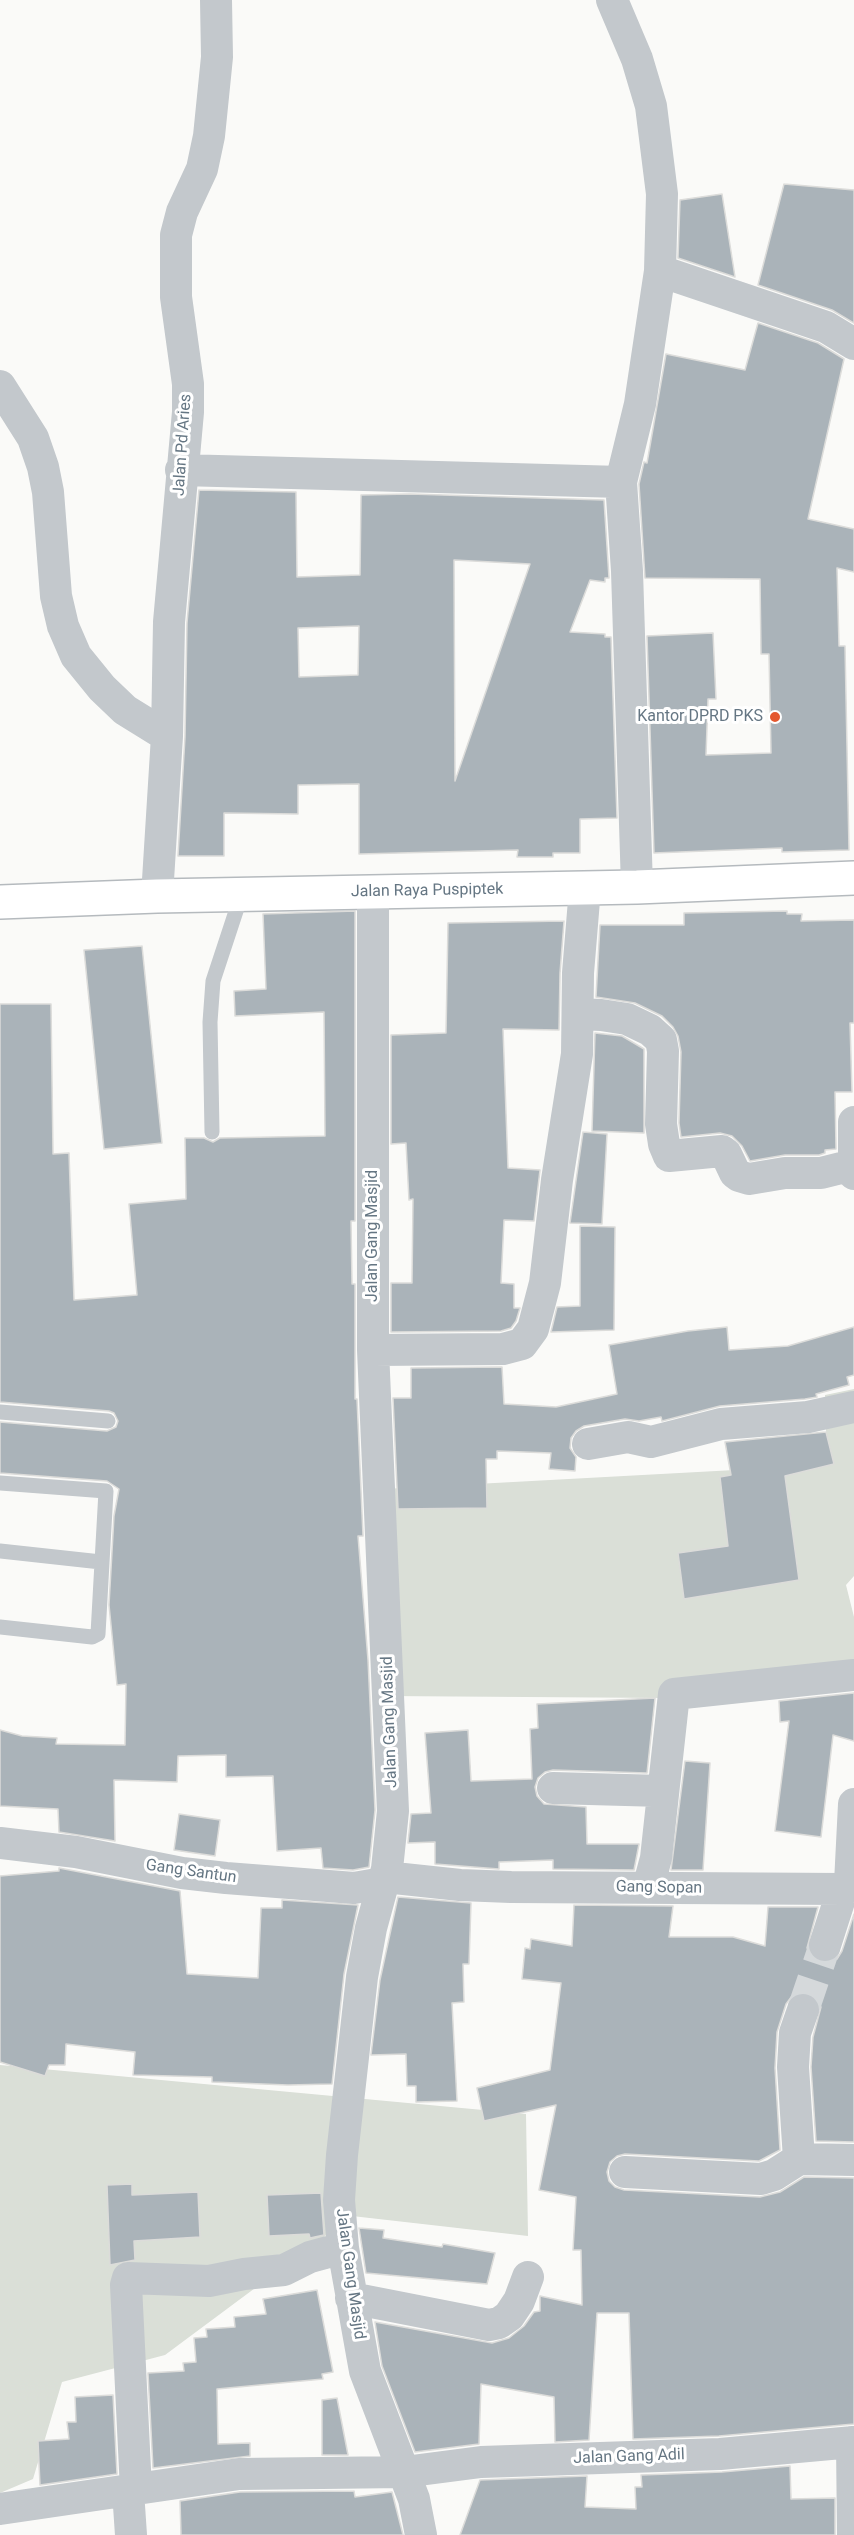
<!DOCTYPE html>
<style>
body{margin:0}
canvas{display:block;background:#fafaf8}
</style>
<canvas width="854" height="2535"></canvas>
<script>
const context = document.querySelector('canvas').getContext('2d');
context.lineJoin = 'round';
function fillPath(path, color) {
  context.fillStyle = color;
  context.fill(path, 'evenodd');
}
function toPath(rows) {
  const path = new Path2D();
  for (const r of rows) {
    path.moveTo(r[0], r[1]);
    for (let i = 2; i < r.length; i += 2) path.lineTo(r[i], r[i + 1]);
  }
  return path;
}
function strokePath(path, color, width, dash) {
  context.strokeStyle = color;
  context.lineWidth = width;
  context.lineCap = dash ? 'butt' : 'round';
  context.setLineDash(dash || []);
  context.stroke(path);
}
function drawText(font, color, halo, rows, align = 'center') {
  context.font = font + ' Roboto,sans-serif';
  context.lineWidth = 6;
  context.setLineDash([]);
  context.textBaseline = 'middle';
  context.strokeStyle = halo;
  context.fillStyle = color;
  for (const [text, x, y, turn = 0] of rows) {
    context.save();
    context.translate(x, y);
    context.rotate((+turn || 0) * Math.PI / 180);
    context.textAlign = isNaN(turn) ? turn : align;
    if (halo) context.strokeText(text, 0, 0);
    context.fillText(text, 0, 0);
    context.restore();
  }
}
fillPath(toPath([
 [854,1389,854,1576,846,1585,854,1617,854,1662,665,1698,385,1696,384,1489,827,1465,825,1395],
 [0,2065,526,2114,528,2236,352,2216,165,2355,62,2382,33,2479,0,2493]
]), '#dadfd7');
const building = toPath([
 [784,184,854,190,854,323,832,310,758,285,784,184],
 [722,194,735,277,678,258,680,200,722,194],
 [758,323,818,343,844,359,808,519,854,529,854,572,837,568,839,646,845,646,849,850,782,852,782,848,654,853,647,636,713,633,716,699,708,699,706,755,771,753,769,654,761,654,760,579,645,578,639,484,644,462,647,463,666,354,745,370,758,323],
 [199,490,296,492,297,577,360,575,361,495,410,494,604,500,609,578,605,578,605,582,590,580,570,632,605,634,605,637,611,637,617,818,580,819,580,853,553,853,553,857,517,857,518,850,359,854,359,784,298,785,298,814,224,813,224,856,178,856,185,737,187,623,199,490],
 [454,560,530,564,455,781,454,560],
 [359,626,358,675,299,677,298,628,359,626],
 [355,911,355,1221,351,1221,352,1284,355,1284,355,1399,357,1399,363,1536,358,1536,368,1660,375,1810,369,1867,353,1870,323,1868,321,1848,277,1851,273,1776,226,1777,226,1755,178,1756,177,1782,114,1780,115,1841,59,1832,58,1809,0,1806,0,1730,22,1736,57,1738,56,1744,125,1745,126,1684,117,1685,109,1605,114,1516,119,1489,107,1481,0,1473,0,1422,107,1431,116,1427,118,1421,114,1413,109,1411,0,1402,0,1004,51,1004,53,1154,69,1153,74,1300,137,1295,129,1204,186,1199,185,1138,204,1138,213,1142,220,1138,325,1136,324,1012,235,1016,234,991,266,989,263,914,355,911],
 [787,911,787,914,802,914,801,921,854,920,854,1023,850,1023,852,1092,835,1092,836,1149,825,1150,825,1153,819,1155,785,1155,750,1161,742,1146,732,1136,720,1133,681,1137,679,1123,681,1052,678,1036,673,1027,662,1016,635,1003,596,997,600,925,684,925,684,913,787,911],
 [564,921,560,973,559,1030,503,1029,508,1168,540,1170,534,1221,504,1220,501,1283,514,1284,514,1308,520,1308,516,1321,511,1328,501,1331,391,1332,391,1283,412,1283,413,1199,409,1200,406,1143,391,1144,391,1035,446,1033,448,923,564,921],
 [142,946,162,1143,104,1149,84,950,142,946],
 [595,1033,622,1036,644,1049,644,1133,592,1131,595,1033],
 [583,1132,607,1134,602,1224,570,1223,583,1132],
 [580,1226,615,1227,614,1330,551,1332,557,1307,580,1306,580,1226],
 [727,1327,729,1350,788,1346,854,1327,854,1375,847,1377,849,1385,816,1394,817,1397,805,1399,720,1406,662,1421,661,1417,639,1421,625,1419,584,1426,576,1431,571,1438,570,1448,576,1457,575,1471,549,1469,551,1453,497,1451,497,1459,486,1459,487,1508,398,1509,393,1398,411,1398,411,1368,502,1367,504,1404,556,1407,617,1394,609,1345,688,1331,727,1327],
 [826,1432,834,1464,785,1476,799,1580,684,1599,678,1553,728,1546,720,1477,731,1475,725,1442,826,1432],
 [854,1693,854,1741,833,1735,821,1837,775,1831,789,1721,780,1722,779,1701,854,1693],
 [655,1698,647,1773,553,1770,545,1772,538,1778,535,1787,537,1796,544,1804,586,1807,587,1844,639,1844,634,1870,553,1869,553,1860,499,1862,499,1869,435,1864,435,1842,408,1843,411,1814,431,1813,425,1733,468,1730,471,1781,532,1779,530,1729,538,1728,537,1704,655,1698],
 [685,1761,710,1763,703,1870,671,1870,685,1761],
 [179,1814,220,1820,215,1856,174,1850,179,1814],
 [59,1868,180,1891,187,1974,258,1978,261,1908,282,1908,282,1900,358,1905,344,1974,332,2084,288,2085,212,2082,212,2077,133,2075,135,2052,66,2044,65,2065,49,2065,45,2076,0,2062,0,1876,59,1871,59,1868],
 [398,1897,471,1903,469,1964,463,1964,464,2002,452,2003,457,2101,416,2102,416,2086,407,2086,406,2054,371,2055,380,1980,398,1897],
 [574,1905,673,1906,669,1937,733,1937,765,1946,768,1907,818,1907,807,1948,812,1957,820,1962,828,1963,837,1959,842,1951,854,1914,854,2142,816,2141,811,2067,813,2037,821,2007,816,1998,809,1993,800,1992,792,1996,786,2004,777,2032,775,2068,780,2150,759,2161,625,2154,617,2156,610,2162,607,2172,609,2181,615,2187,624,2190,760,2197,780,2192,804,2177,854,2178,854,2424,719,2436,633,2439,629,2313,597,2313,589,2440,555,2442,554,2397,481,2384,479,2444,415,2452,382,2366,375,2322,492,2343,509,2338,524,2326,534,2312,540,2311,540,2296,582,2305,581,2250,573,2250,576,2197,539,2190,556,2105,484,2121,477,2088,550,2070,561,1983,522,1979,525,1948,530,1949,531,1939,572,1946,574,1905],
 [132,2184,132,2195,198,2192,200,2237,134,2241,135,2260,110,2265,107,2185,132,2184],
 [321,2193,324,2235,310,2238,309,2234,269,2236,267,2195,321,2193],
 [359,2228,384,2230,383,2238,442,2247,443,2244,495,2253,487,2284,366,2273,359,2228],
 [317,2290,333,2372,322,2374,323,2379,217,2389,218,2444,250,2443,250,2456,153,2468,148,2373,184,2371,183,2363,196,2362,194,2338,207,2337,206,2329,235,2327,234,2317,266,2314,263,2299,317,2290],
 [113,2395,117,2474,40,2485,38,2441,69,2439,67,2422,76,2422,75,2397,113,2395],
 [337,2398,348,2455,322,2455,322,2400,337,2398],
 [790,2466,791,2499,835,2498,835,2535,460,2535,480,2480,587,2476,585,2507,636,2509,635,2487,642,2487,641,2475,722,2472,790,2466],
 [354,2491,355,2497,392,2492,403,2535,181,2535,180,2501,240,2492,354,2491]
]);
fillPath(building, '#aab3b9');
strokePath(building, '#dcdcda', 1.5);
strokePath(toPath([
 [803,2010,825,1945]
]), '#d5d9db', 32, [32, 16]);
const primary = toPath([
 [0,902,157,896,637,887,854,878]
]);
strokePath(primary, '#b5babe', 36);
strokePath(toPath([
 [212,1132,210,1022,213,981,241,896],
 [0,1412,108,1421],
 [0,1483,106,1491,98,1634,92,1637,0,1627],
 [0,1551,101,1562]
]), '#c3c8cc', 15);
strokePath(toPath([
 [612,0,637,59,651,106,662,194,660,271,640,404,621,482,627,571,637,887],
 [660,271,826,327,854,344],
 [0,386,33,438,43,467,48,492,56,596,63,626,76,656,102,688,125,710,167,736],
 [181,470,621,482],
 [373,892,373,1350,393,1811,387,1869,371,1928,362,1977,342,2155,339,2200,343,2248,365,2371,414,2499,421,2535],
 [157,896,167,736,169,622,188,412,188,384,176,297,176,235,182,212,202,169,209,136,217,57,216,0],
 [579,1014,601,1015,627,1019,650,1030,661,1040,663,1051,661,1124,664,1144,669,1156,722,1151,726,1154,735,1173,739,1176,749,1179,785,1173,821,1173,853,1165],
 [854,1122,854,1174],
 [373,1350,503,1349,522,1344,533,1329,545,1283,557,1180,577,1054,578,973,585,888],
 [588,1444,628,1437,651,1442,721,1424,808,1417,854,1407],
 [553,1788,662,1791],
 [0,1843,76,1852,182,1873,226,1878,354,1888,383,1883],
 [385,1877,460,1885,511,1887,843,1889,847,1888,850,1883,854,1804],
 [648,1888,656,1858,674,1694,854,1675],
 [825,1945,843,1889],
 [799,2159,793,2067,795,2033,803,2010],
 [625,2172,761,2179,774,2175,799,2159,854,2160],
 [351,2298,489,2325,499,2323,509,2316,519,2301,528,2277],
 [852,2442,853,2535],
 [136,2490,126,2285,128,2278,209,2281,244,2274,284,2270,310,2257,343,2248],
 [128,2491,131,2535],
 [0,2509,239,2474,404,2472,481,2462,720,2454,854,2442]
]), '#c3c8cc', 32);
strokePath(primary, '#fff', 33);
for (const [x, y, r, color] of [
 [775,717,6,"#e4572e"]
]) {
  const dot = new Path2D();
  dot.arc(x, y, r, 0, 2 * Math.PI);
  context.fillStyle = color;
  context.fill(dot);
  strokePath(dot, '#fff', 2);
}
drawText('16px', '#657683', '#fff', [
 ["Jalan Pd Aries",183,445,-86],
 ["Jalan Raya Puspiptek",427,891,-1],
 ["Jalan Gang Masjid",373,1236,-90],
 ["Jalan Gang Masjid",390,1722,-92],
 ["Gang Santun",191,1872,8],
 ["Gang Sopan",659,1888,1],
 ["Jalan Gang Masjid",350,2274,82],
 ["Jalan Gang Adil",629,2457,-2]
]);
drawText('16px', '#657683', '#fff', [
 ["Kantor DPRD PKS",763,717]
], 'right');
</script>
